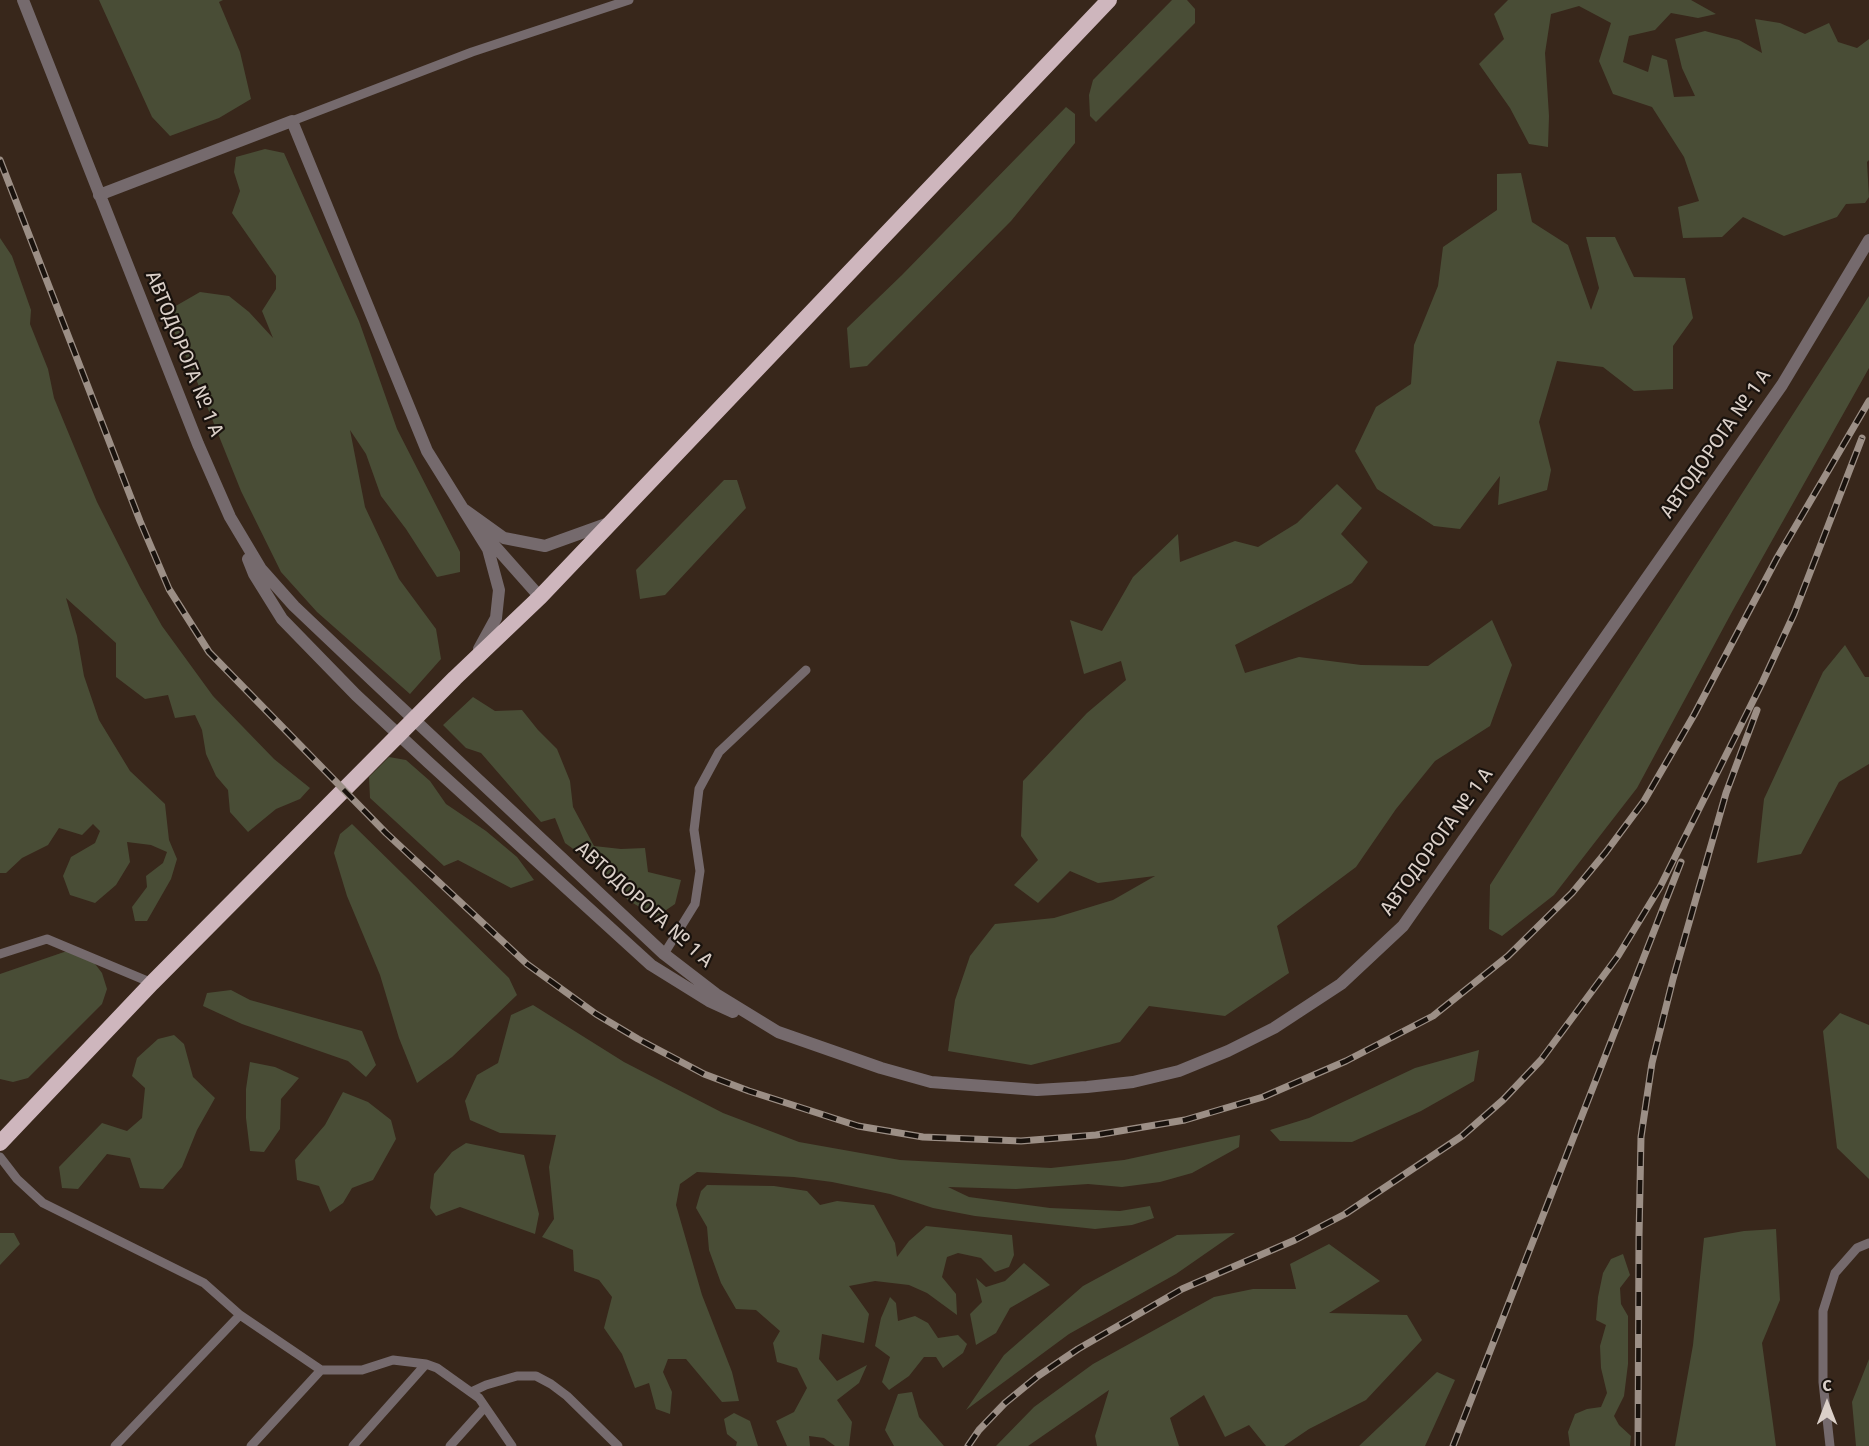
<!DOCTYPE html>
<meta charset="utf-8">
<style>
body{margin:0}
#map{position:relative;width:1869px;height:1446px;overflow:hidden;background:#38271b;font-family:"Fira Sans",sans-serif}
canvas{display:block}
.north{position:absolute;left:1797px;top:1374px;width:60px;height:60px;-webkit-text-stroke:4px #19120d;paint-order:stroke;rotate:0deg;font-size:16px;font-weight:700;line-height:24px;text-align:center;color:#dbd0c9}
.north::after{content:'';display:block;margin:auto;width:21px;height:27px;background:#dbd0c9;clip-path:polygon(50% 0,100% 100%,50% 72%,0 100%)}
</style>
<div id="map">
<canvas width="1869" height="1446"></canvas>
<div class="north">С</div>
</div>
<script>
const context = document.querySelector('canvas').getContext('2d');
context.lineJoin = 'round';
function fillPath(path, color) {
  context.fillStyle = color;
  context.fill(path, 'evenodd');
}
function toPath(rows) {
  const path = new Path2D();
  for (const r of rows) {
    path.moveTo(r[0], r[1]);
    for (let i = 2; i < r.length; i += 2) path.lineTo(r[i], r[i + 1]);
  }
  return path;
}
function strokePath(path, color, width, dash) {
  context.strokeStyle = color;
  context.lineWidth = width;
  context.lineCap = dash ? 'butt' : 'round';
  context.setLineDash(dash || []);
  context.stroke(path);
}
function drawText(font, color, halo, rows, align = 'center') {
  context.font = font + ' "Fira Sans",sans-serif';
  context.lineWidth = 4.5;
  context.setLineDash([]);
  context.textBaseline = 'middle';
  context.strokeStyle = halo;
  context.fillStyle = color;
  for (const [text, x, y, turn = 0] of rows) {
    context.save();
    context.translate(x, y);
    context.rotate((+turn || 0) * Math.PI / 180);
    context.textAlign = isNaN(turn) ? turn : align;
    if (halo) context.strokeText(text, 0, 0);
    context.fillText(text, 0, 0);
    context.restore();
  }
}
fillPath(toPath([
 [99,0,223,0,219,2,240,52,251,99,219,118,170,136,152,117],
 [1172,0,1187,0,1195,9,1195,23,1096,122,1090,116,1089,95,1093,80],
 [1508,0,1691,0,1716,14,1698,18,1671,13,1655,30,1629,36,1623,62,1648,72,1652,55,1667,60,1674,97,1695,96,1682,68,1675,39,1705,31,1739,40,1762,53,1755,19,1780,23,1805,34,1829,23,1838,42,1857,48,1869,39,1869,160,1867,162,1869,197,1865,203,1846,204,1837,217,1784,236,1743,217,1722,237,1683,238,1678,207,1699,201,1684,157,1652,107,1613,94,1599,61,1611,23,1579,6,1551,14,1545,53,1549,116,1548,147,1529,144,1510,108,1479,64,1504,39,1494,14],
 [1066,107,1075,114,1075,143,1011,221,867,366,850,368,847,328,902,275],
 [265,149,284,153,359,321,397,429,460,552,460,572,437,577,406,529,381,496,366,454,350,430,365,507,399,579,436,629,441,659,410,694,317,612,281,572,241,491,194,374,172,327,174,307,200,292,229,296,249,312,273,338,262,311,276,289,276,276,232,213,240,191,234,172,236,157],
 [1521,173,1532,222,1568,245,1591,310,1599,288,1586,237,1615,237,1634,277,1685,278,1693,318,1673,346,1673,389,1634,391,1603,367,1557,361,1539,422,1551,470,1547,490,1498,505,1500,476,1460,529,1434,526,1377,489,1355,451,1376,407,1411,384,1414,345,1438,286,1443,247,1497,210,1497,174],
 [0,238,12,256,31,310,30,324,48,369,54,398,97,502,140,587,162,626,213,696,274,759,310,788,300,799,276,809,248,832,230,812,228,790,216,776,206,754,202,730,195,715,175,718,168,695,145,699,116,677,116,643,66,598,77,636,84,676,99,720,130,771,165,804,169,840,177,859,171,879,147,921,135,921,132,907,147,887,146,876,163,863,167,852,151,845,127,842,130,862,116,885,95,903,70,895,63,876,71,857,95,843,100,831,93,824,82,835,59,828,48,845,22,858,6,873,0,873],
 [1869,296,1869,368,1733,610,1637,788,1554,895,1502,936,1489,929,1490,885],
 [724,480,737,480,746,508,665,595,640,599,636,570],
 [1337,484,1362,508,1341,534,1368,562,1352,583,1235,645,1245,673,1299,657,1361,665,1428,666,1492,620,1512,665,1490,726,1435,761,1396,809,1356,867,1277,926,1289,973,1225,1016,1149,1006,1120,1042,1031,1065,948,1051,955,1000,970,956,995,924,1054,918,1113,900,1155,876,1098,883,1070,871,1038,903,1014,885,1038,860,1021,836,1023,781,1087,713,1126,680,1121,661,1084,674,1070,620,1102,631,1133,577,1178,534,1180,562,1235,541,1258,547,1297,523],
 [1845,645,1865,677,1869,677,1869,764,1839,782,1801,854,1757,863,1764,799,1823,672],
 [473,697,495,711,522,710,538,730,557,749,570,781,573,807,594,846,621,849,645,848,648,872,681,880,675,904,656,917,628,900,597,866,565,843,555,818,541,822,481,753,466,748,443,725],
 [389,757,406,760,430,781,446,804,486,831,517,857,534,880,511,888,458,860,444,866,370,798,369,777],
 [352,824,509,978,517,995,452,1057,417,1083,399,1038,380,975,347,896,334,853,340,834],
 [67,951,89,956,102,973,107,989,102,1004,28,1078,13,1082,0,1079,0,974],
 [231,990,250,1000,362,1031,376,1065,366,1077,348,1061,242,1024,203,1006,207,993],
 [533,1005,624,1062,688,1095,723,1113,799,1142,900,1160,1051,1168,1124,1160,1240,1135,1239,1147,1192,1173,1160,1182,1122,1187,1088,1184,1016,1189,948,1187,969,1197,1050,1208,1120,1211,1150,1206,1154,1218,1132,1225,1095,1229,975,1216,933,1208,890,1194,832,1182,794,1177,697,1172,680,1184,676,1205,702,1295,732,1372,739,1401,722,1402,686,1359,668,1359,663,1372,672,1392,670,1414,656,1409,649,1383,635,1388,622,1354,604,1328,612,1297,599,1280,574,1271,573,1250,542,1237,554,1219,549,1167,556,1135,500,1133,470,1120,465,1101,477,1075,498,1063,511,1015],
 [1840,1013,1869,1025,1869,1179,1837,1148,1823,1031],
 [174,1035,184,1044,193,1077,215,1098,197,1130,182,1167,163,1189,140,1188,130,1158,107,1154,78,1189,62,1188,59,1167,102,1123,127,1131,142,1118,145,1088,132,1076,137,1058,158,1039],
 [1479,1050,1474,1081,1421,1111,1352,1142,1280,1141,1270,1130,1309,1118,1415,1068],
 [250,1062,275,1067,299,1078,281,1099,280,1129,264,1152,250,1151,246,1118,246,1089],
 [343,1092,368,1102,391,1120,396,1139,373,1180,352,1188,343,1203,330,1212,319,1186,297,1180,295,1160,325,1125],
 [466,1143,524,1155,539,1214,535,1234,460,1207,436,1216,430,1208,434,1174,452,1152],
 [707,1185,774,1186,807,1191,820,1205,837,1201,874,1205,895,1243,897,1257,909,1241,926,1226,1012,1235,1014,1255,1009,1267,995,1272,981,1258,958,1253,947,1257,942,1277,956,1294,957,1315,927,1293,909,1285,875,1281,849,1286,869,1314,864,1343,822,1334,819,1359,837,1381,867,1365,859,1383,837,1400,852,1422,849,1446,835,1446,824,1438,809,1436,810,1446,787,1446,776,1421,794,1412,807,1388,797,1368,777,1362,773,1343,780,1331,756,1310,736,1309,721,1283,709,1250,707,1227,696,1208,701,1191],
 [1776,1229,1780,1300,1762,1343,1776,1446,1675,1446,1693,1345,1704,1238,1744,1231],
 [0,1233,14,1233,20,1244,0,1265],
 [1235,1233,1176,1274,1069,1334,966,1410,1004,1355,1083,1286,1177,1235],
 [1329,1244,1380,1281,1329,1313,1407,1315,1422,1340,1366,1400,1309,1429,1284,1446,1266,1446,1249,1425,1225,1437,1204,1395,1170,1418,1179,1446,1097,1446,1095,1436,1109,1390,1028,1446,996,1446,1034,1407,1093,1364,1214,1297,1253,1289,1296,1289,1290,1264],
 [1623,1254,1630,1275,1620,1288,1621,1304,1628,1316,1628,1364,1624,1396,1614,1416,1619,1425,1631,1436,1630,1446,1570,1446,1568,1432,1575,1414,1587,1409,1601,1407,1607,1393,1601,1368,1600,1346,1606,1325,1596,1320,1598,1297,1603,1273,1611,1259],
 [1024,1263,1050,1285,1010,1308,996,1333,976,1345,970,1314,982,1302,976,1278,986,1287,1005,1281],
 [890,1297,896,1303,898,1321,915,1316,928,1323,938,1338,958,1335,967,1344,963,1353,943,1368,936,1357,924,1357,909,1376,889,1390,882,1382,890,1357,875,1346,881,1318],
 [1869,1359,1869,1446,1856,1446,1852,1402],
 [1437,1372,1455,1380,1425,1446,1359,1446],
 [912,1392,919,1417,944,1446,894,1446,885,1430,898,1394],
 [734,1413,750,1421,758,1446,736,1446,737,1442,727,1434,724,1419]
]), '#494d36');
strokePath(toPath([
 [292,121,472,52,629,0],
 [0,954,47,939,152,983],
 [664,954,695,904,700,871,694,830,699,789,719,752,806,670],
 [0,1157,17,1179,43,1203,204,1283,240,1315,321,1370,362,1370,393,1360,426,1364,437,1368,479,1398,512,1446],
 [471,1392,486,1385,517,1376,536,1376,551,1384,567,1396,618,1446],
 [115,1446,240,1315],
 [251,1446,321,1370],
 [353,1446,426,1364],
 [450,1446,485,1407],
 [1830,1446,1823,1382,1823,1311,1835,1273,1857,1248,1869,1243]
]), '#756a6d', 9);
strokePath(toPath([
 [23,0,198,444,230,517,261,569,294,606,374,682,664,954,716,994,778,1032,881,1068,931,1082,1037,1090,1087,1087,1133,1082,1179,1071,1228,1051,1274,1028,1341,984,1403,926,1782,385,1869,240],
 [99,195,292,121,427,451,488,549,499,590,496,618,479,649],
 [465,510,504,538,545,546,609,523],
 [485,535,540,597],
 [248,559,254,574,282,619,356,695,428,762,651,965,709,1001,733,1012]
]), '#756a6d', 12);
strokePath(toPath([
 [0,1143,152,983,455,678,540,597,1109,0]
]), '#ceb6bd', 16);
const rail = toPath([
 [0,160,140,521,169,589,209,652,386,833,527,964,596,1014,638,1039,704,1074,749,1091,858,1126,923,1137,1021,1141,1096,1135,1185,1120,1263,1097,1346,1061,1433,1016,1508,956,1572,893,1606,852,1644,801,1694,715,1777,558,1869,401],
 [968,1446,979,1430,1005,1403,1038,1376,1078,1349,1182,1289,1295,1240,1345,1214,1462,1136,1503,1100,1541,1060,1618,956,1660,887,1763,681,1794,614,1862,438],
 [1453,1446,1681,862],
 [1638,1446,1639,1237,1641,1137,1652,1063,1673,979,1726,793,1757,710]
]);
strokePath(rail, '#9c8f86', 7);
strokePath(rail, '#19120d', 4.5, [14]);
drawText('20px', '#dbd0c9', '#19120d', [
 ["АВТОДОРОГА № 1 А",184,354,68],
 ["АВТОДОРОГА № 1 А",1716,444,-55],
 ["АВТОДОРОГА № 1 А",1437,842,-54],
 ["АВТОДОРОГА № 1 А",644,905,42]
]);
</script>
